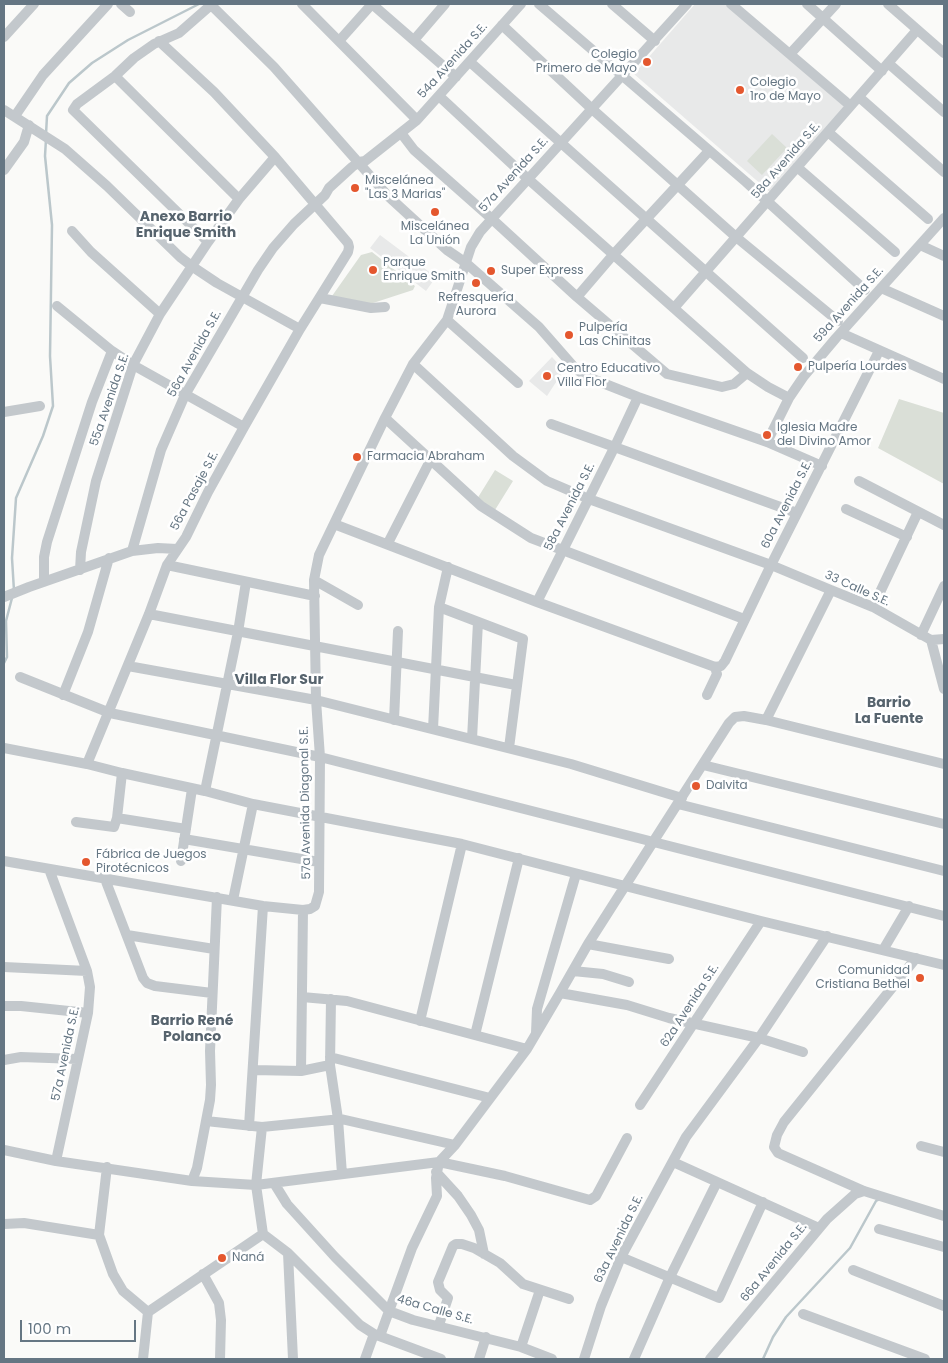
<!DOCTYPE html>
<meta charset="utf-8">
<style>
body{margin:0}
#map{position:relative;width:948px;height:1363px;overflow:hidden;background:#fafaf8;font-family:Poppins,sans-serif}
canvas{display:block}
.frame{position:absolute;inset:0;border:5px solid #657683;pointer-events:none}
.scale{position:absolute;left:20px;top:1320px;width:116px;height:22px;box-sizing:border-box;border:2px solid #657683;border-top:0;padding-left:6px;font-size:15px;line-height:18px;white-space:nowrap;color:#657683;-webkit-text-stroke:4px #fff;paint-order:stroke}
</style>
<div id="map">
<canvas width="948" height="1363"></canvas>
<div class="frame"></div>
<div class="scale">100 m</div>
</div>
<script>
const context = document.querySelector('canvas').getContext('2d');
context.lineJoin = 'round';
function fillPath(path, color) {
  context.fillStyle = color;
  context.fill(path, 'evenodd');
}
function toPath(rows) {
  const path = new Path2D();
  for (const r of rows) {
    path.moveTo(r[0], r[1]);
    for (let i = 2; i < r.length; i += 2) path.lineTo(r[i], r[i + 1]);
  }
  return path;
}
function strokePath(path, color, width, dash) {
  context.strokeStyle = color;
  context.lineWidth = width;
  context.lineCap = dash ? 'butt' : 'round';
  context.setLineDash(dash || []);
  context.stroke(path);
}
function drawText(font, color, halo, rows, align = 'center') {
  context.font = font + ' Poppins,sans-serif';
  context.lineWidth = 5;
  context.setLineDash([]);
  context.textBaseline = 'middle';
  context.strokeStyle = halo;
  context.fillStyle = color;
  for (const [text, x, y, turn = 0] of rows) {
    context.save();
    context.translate(x, y);
    context.rotate((+turn || 0) * Math.PI / 180);
    context.textAlign = isNaN(turn) ? turn : align;
    if (halo) context.strokeText(text, 0, 0);
    context.fillText(text, 0, 0);
    context.restore();
  }
}
fillPath(toPath([
 [695,4,727,4,845,106,771,193,634,74],
 [380,235,436,277,426,291,370,248],
 [552,357,564,370,547,396,529,381]
]), '#e8e9e9');
fillPath(toPath([
 [772,134,787,148,762,175,747,161],
 [372,252,415,286,413,290,370,304,332,296,361,255],
 [899,399,944,413,944,484,878,448],
 [495,470,513,481,495,510,477,499]
]), '#dadfd7');
strokePath(toPath([
 [46,134,47,116,69,83,92,63,128,40,199,4],
 [14,591,12,558,16,498,43,436,53,406,50,356,52,225,45,156,46,139],
 [4,663,7,657,6,621,12,598],
 [763,1359,773,1337,786,1317,850,1248,876,1201,880,1199]
]), '#bbc7cb', 2.5);
strokePath(toPath([
 [121,4,130,12],
 [210,4,274,67,388,196,447,250,466,263,539,327,574,367,585,376,638,397,767,442,822,466],
 [302,4,417,120],
 [372,4,456,77],
 [539,4,746,182,865,290],
 [612,4,655,41],
 [731,4,846,102],
 [807,4,882,71],
 [888,4,944,53],
 [502,25,592,109,736,237,838,321],
 [4,37,34,4],
 [414,40,445,4],
 [339,41,372,4],
 [790,54,836,4],
 [470,62,803,358],
 [888,63,944,112],
 [115,76,239,199],
 [439,96,527,178,747,373,768,387,789,398],
 [859,97,944,172],
 [4,110,65,149,107,186,180,257,193,267,217,283,300,329],
 [15,116,43,75,108,4],
 [828,132,928,219],
 [401,133,414,150,492,219,577,297,667,374,722,387,734,384,747,373],
 [797,167,895,252],
 [4,170,24,142,29,125],
 [72,231,91,252,160,314],
 [208,242,73,110,77,104,115,76,134,58,154,44,179,33,211,5],
 [920,245,944,256],
 [881,288,944,316],
 [577,297,613,255,709,151],
 [320,298,371,308,385,307],
 [57,306,112,351,133,365,244,427],
 [674,308,917,30],
 [447,320,518,383],
 [841,333,944,379],
 [413,364,513,456,547,481,589,499,771,565,831,590,873,607,931,640],
 [4,412,40,406],
 [385,418,481,506,531,538,744,619],
 [551,424,797,513],
 [767,442,789,398,804,376,836,338,944,218],
 [859,481,944,525],
 [846,509,907,537],
 [334,524,537,602,715,667],
 [388,543,431,459],
 [132,551,161,450,185,395,258,270,273,248,294,224,325,195,329,188,352,167,359,162,365,161,417,120,521,4],
 [167,565,315,596],
 [80,570,81,552,96,481,133,365,160,314,208,242,239,199,275,157],
 [314,580,358,605],
 [44,582,44,557,47,542,92,402,112,351],
 [4,597,29,587,132,551,158,548,177,549],
 [537,602,615,446,638,397],
 [439,607,523,639,509,748],
 [873,607,918,512],
 [149,614,516,685],
 [921,635,944,586],
 [931,640,944,689],
 [931,640,944,639],
 [128,666,316,700,571,764,682,798],
 [715,667,721,666,725,661,771,565,879,351],
 [20,677,110,713,320,757,944,916],
 [63,695,88,632,109,558],
 [707,695,717,674,715,667],
 [394,720,398,631],
 [766,720,831,590],
 [433,729,439,607,448,567],
 [472,739,478,622],
 [4,748,87,764,122,773,205,791,253,804,462,844,761,921,944,965],
 [87,764,149,614,167,565,186,537,208,492,244,427,300,329,348,252,349,247,348,243,275,157,214,92,159,41],
 [703,765,944,824],
 [205,791,238,632,246,582],
 [678,804,944,871],
 [117,818,186,829],
 [76,822,114,827,117,818,122,773],
 [184,839,319,862],
 [4,861,263,906,303,910,310,909,315,906,319,892,320,757,316,700,314,580,319,555,385,418,413,364,447,320,471,247,480,232,687,4],
 [181,861,192,789],
 [49,869,87,971,90,987,88,1013,56,1161],
 [105,879,143,978,147,983,155,986,212,993],
 [233,900,253,804],
 [127,935,214,949],
 [588,944,669,959],
 [883,950,909,906],
 [916,958,784,1122,777,1135,774,1147,778,1153,864,1191,944,1216],
 [4,967,87,971],
 [573,971,603,974,629,982],
 [560,993,627,1005,669,1018,759,1038,803,1052],
 [302,997,347,1001,527,1049],
 [331,999,330,1065,338,1119,342,1174],
 [4,1006,21,1006,88,1013],
 [420,1021,462,844],
 [536,1033,537,1009,576,874],
 [475,1035,519,858],
 [330,1057,490,1098],
 [4,1060,21,1057,77,1059],
 [254,1070,301,1071,330,1065],
 [301,1071,303,910],
 [640,1105,761,921],
 [206,1121,262,1127,341,1119,455,1145],
 [249,1126,263,906],
 [262,1127,256,1185,263,1234,288,1253,360,1325,374,1334,441,1359],
 [921,1146,944,1152],
 [4,1150,56,1161,192,1181,256,1185,439,1162,505,1176,590,1200,596,1196,627,1138],
 [673,1162,819,1228],
 [107,1167,99,1235,113,1274,123,1291,148,1312],
 [436,1172,458,1196,471,1215,479,1230,484,1254],
 [192,1181,197,1168,210,1100,211,1085,210,1051,217,897],
 [274,1183,287,1204,335,1257,389,1311,413,1320,521,1347,552,1359],
 [4,1224,24,1223,99,1235],
 [879,1229,944,1247],
 [288,1253,293,1359],
 [621,1257,719,1298,763,1202],
 [853,1270,944,1306],
 [203,1274,219,1303,221,1320,220,1359],
 [803,1314,925,1359],
 [439,1325,448,1298,440,1290,438,1282,453,1246,456,1244,462,1244,474,1248,500,1263,523,1284,569,1299],
 [380,1336,412,1248,437,1196,436,1178,439,1162,455,1145,527,1049,560,993,588,944,729,723,735,717,744,716,766,720,944,764],
 [521,1347,540,1290],
 [143,1359,148,1312,263,1234],
 [365,1359,374,1334],
 [479,1359,486,1337],
 [584,1359,601,1306,621,1257,686,1137,759,1038,827,936],
 [634,1359,670,1277,717,1182],
 [710,1359,827,1219,855,1194,864,1191]
]), '#c3c8cc', 10);
for (const [x, y, r, color] of [
 [647,62,5,"#e4572e"],
 [740,90,5,"#e4572e"],
 [355,188,5,"#e4572e"],
 [435,212,5,"#e4572e"],
 [373,270,5,"#e4572e"],
 [491,271,5,"#e4572e"],
 [476,283,5,"#e4572e"],
 [569,335,5,"#e4572e"],
 [798,367,5,"#e4572e"],
 [547,376,5,"#e4572e"],
 [767,435,5,"#e4572e"],
 [357,457,5,"#e4572e"],
 [696,786,5,"#e4572e"],
 [86,862,5,"#e4572e"],
 [920,978,5,"#e4572e"],
 [222,1258,5,"#e4572e"]
]) {
  const dot = new Path2D();
  dot.arc(x, y, r, 0, 2 * Math.PI);
  context.fillStyle = color;
  context.fill(dot);
  strokePath(dot, '#fff', 2);
}
drawText('12px', '#657683', '#fff', [
 ["Colegio",637,55,"right"],
 ["Primero de Mayo",637,69,"right"],
 ["Colegio",750,83],
 ["1ro de Mayo",750,97],
 ["Miscelánea",365,181],
 ["\"Las 3 Marias\"",365,195],
 ["Miscelánea",435,227,"center"],
 ["La Unión",435,241,"center"],
 ["Parque",383,263],
 ["Enrique Smith",383,277],
 ["Super Express",501,271],
 ["Refresquería",476,298,"center"],
 ["Aurora",476,312,"center"],
 ["Pulpería",579,328],
 ["Las Chinitas",579,342],
 ["Pulpería Lourdes",808,367],
 ["Centro Educativo",557,369],
 ["Villa Flor",557,383],
 ["Iglesia Madre",777,428],
 ["del Divino Amor",777,442],
 ["Farmacia Abraham",367,457],
 ["Dalvita",706,786],
 ["Fábrica de Juegos",96,855],
 ["Pirotécnicos",96,869],
 ["Comunidad",910,971,"right"],
 ["Cristiana Bethel",910,985,"right"],
 ["Naná",232,1258]
], 'left');
drawText('12px', '#657683', '#fff', [
 ["54a Avenida S.E.",453,61,-48],
 ["58a Avenida S.E.",786,161,-49],
 ["57a Avenida S.E.",514,175,-48],
 ["59a Avenida S.E.",849,305,-48],
 ["56a Avenida S.E.",195,354,-61],
 ["55a Avenida S.E.",110,400,-71],
 ["56a Pasaje S.E.",195,491,-62],
 ["60a Avenida S.E.",787,505,-63],
 ["58a Avenida S.E.",570,507,-63],
 ["33 Calle S.E.",857,589,24],
 ["57a Avenida Diagonal S.E.",306,803,-91],
 ["62a Avenida S.E.",690,1006,-57],
 ["57a Avenida S.E.",66,1054,-78],
 ["63a Avenida S.E.",619,1239,-64],
 ["66a Avenida S.E.",774,1263,-51],
 ["46a Calle S.E.",435,1310,16]
]);
drawText('bold 14px', '#57646e', '#fff', [
 ["Anexo Barrio",186,217],
 ["Enrique Smith",186,233],
 ["Villa Flor Sur",279,680],
 ["Barrio",889,703],
 ["La Fuente",889,719],
 ["Barrio René",192,1021],
 ["Polanco",192,1037]
]);
</script>
